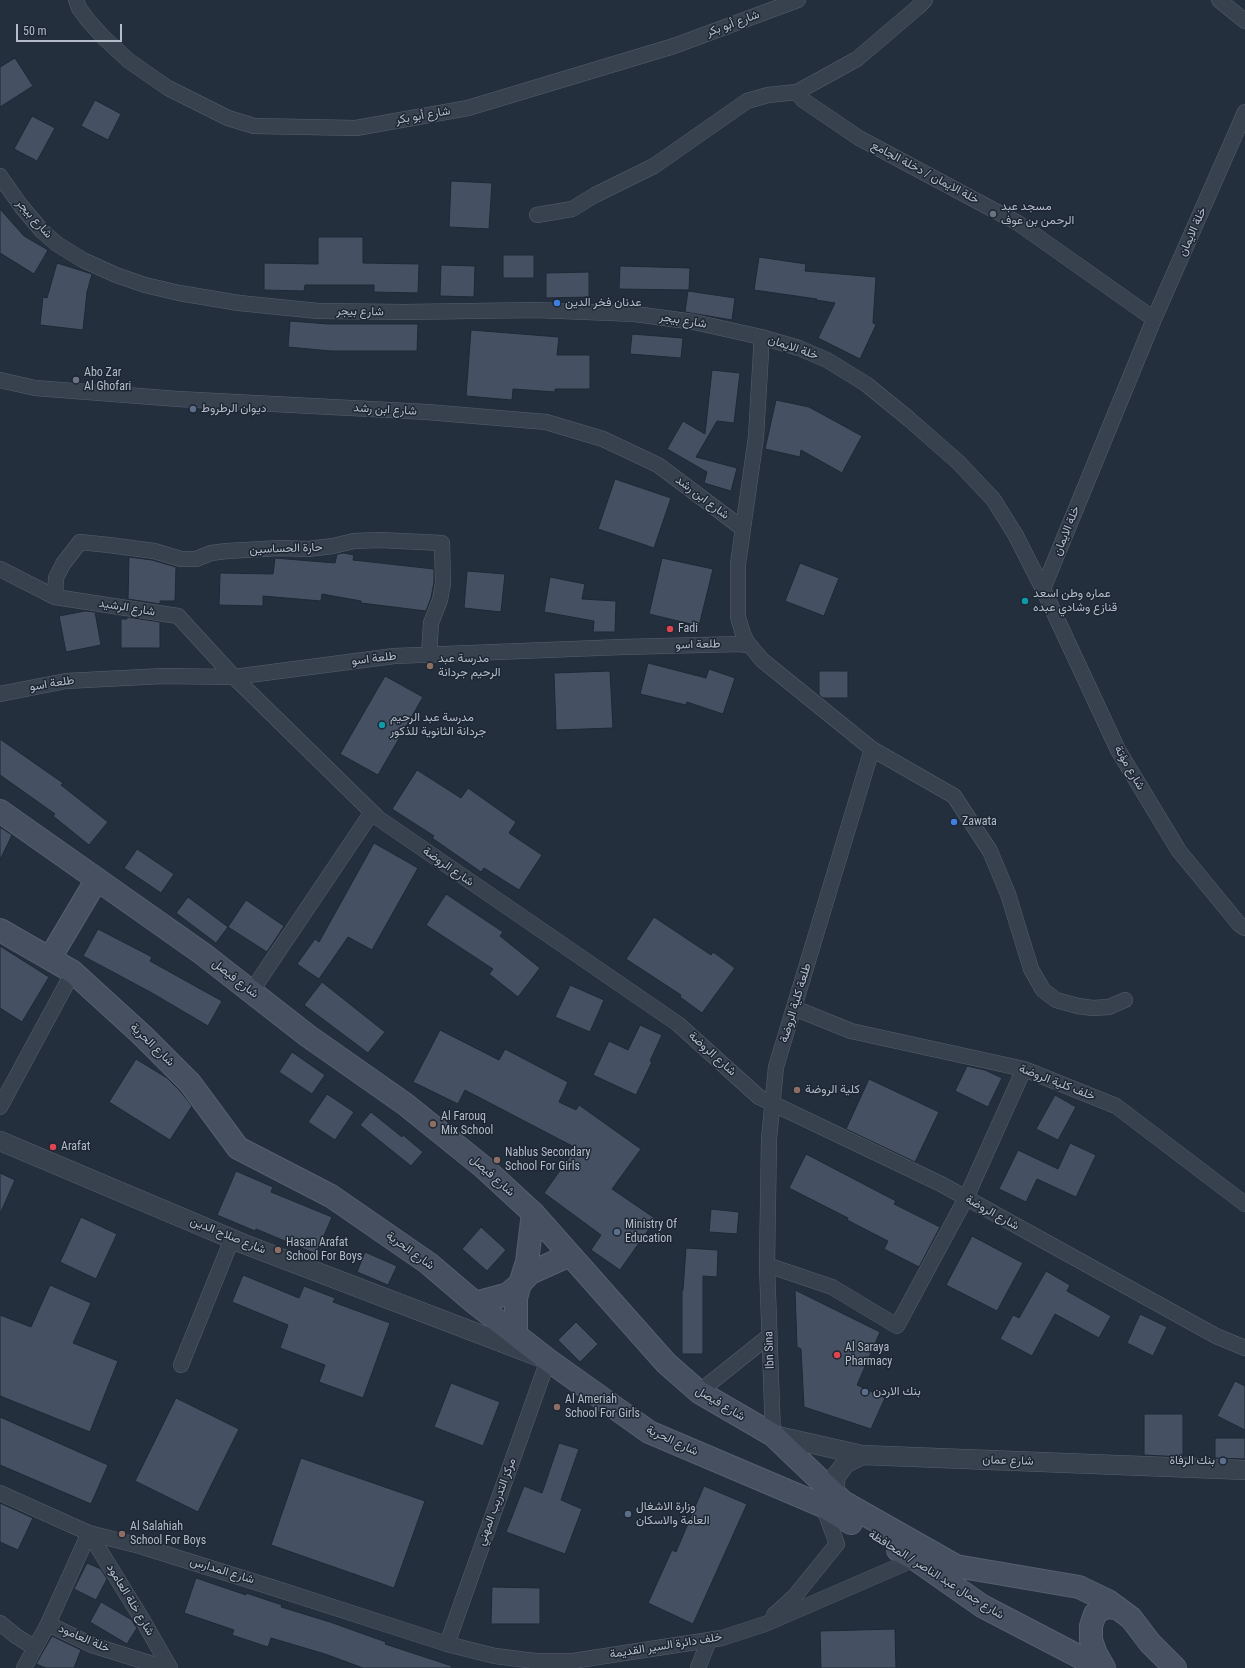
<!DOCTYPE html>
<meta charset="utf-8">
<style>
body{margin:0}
#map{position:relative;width:1245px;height:1668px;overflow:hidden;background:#242f3e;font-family:"Roboto Condensed",sans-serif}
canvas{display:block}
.scale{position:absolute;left:16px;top:24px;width:106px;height:18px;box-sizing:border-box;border:2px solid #b4bcc9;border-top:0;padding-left:5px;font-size:12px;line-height:14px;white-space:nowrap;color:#b4bcc9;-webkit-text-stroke:3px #1d2633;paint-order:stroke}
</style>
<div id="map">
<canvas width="1245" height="1668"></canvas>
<div class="scale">50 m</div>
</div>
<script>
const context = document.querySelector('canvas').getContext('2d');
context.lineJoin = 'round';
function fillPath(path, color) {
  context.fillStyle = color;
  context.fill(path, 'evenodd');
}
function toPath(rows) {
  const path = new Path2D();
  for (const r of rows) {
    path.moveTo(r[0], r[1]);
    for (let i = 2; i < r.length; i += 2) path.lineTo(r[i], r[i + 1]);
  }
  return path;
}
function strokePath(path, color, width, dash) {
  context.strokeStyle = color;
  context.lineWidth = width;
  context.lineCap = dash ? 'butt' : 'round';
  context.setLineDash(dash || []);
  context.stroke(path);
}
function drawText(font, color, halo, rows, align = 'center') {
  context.font = font + ' "Roboto Condensed",Vazirmatn,sans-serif';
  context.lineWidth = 3;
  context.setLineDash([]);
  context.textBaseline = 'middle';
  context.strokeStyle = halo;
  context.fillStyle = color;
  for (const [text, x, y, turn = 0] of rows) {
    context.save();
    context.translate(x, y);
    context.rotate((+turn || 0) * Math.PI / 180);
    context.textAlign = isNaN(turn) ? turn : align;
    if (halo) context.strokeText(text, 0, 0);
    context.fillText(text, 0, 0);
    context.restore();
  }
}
const building = toPath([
 [15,58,33,86,0,107,0,67,15,58],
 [95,100,121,114,108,140,81,126,95,100],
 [32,116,55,128,37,161,14,149,32,116],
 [451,181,492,183,489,229,449,227,451,181],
 [0,209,24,236,48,250,34,274,0,253,0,209],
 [318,237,363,237,363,263,419,264,418,293,374,292,374,285,305,285,304,291,264,290,264,263,318,264,318,237],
 [503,255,534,255,534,278,503,278,503,255],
 [759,257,806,264,805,271,876,277,873,323,876,325,860,359,818,338,835,303,816,300,817,299,754,290,759,257],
 [57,263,92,274,87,292,83,330,40,325,43,297,47,298,57,263],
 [441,265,475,266,474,297,440,296,441,265],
 [620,266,690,268,689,290,619,289,620,266],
 [589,272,589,297,546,298,546,273,589,272],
 [688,291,735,298,732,320,685,312,688,291],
 [290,321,328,324,418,324,417,351,331,351,288,347,290,321],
 [471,330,559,337,557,355,590,355,590,389,555,389,555,392,513,389,512,400,466,396,471,330],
 [632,334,683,338,681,358,630,354,632,334],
 [712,370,740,373,734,423,717,421,696,457,737,468,731,491,704,483,707,472,667,449,683,421,705,434,712,370],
 [776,400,809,407,862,436,842,473,801,450,800,457,765,449,776,400],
 [615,479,671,498,654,548,598,529,615,479],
 [344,553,354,555,353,560,434,569,434,582,431,598,426,611,361,603,361,601,322,594,321,601,263,596,263,606,219,605,220,573,273,574,275,558,335,563,337,554,344,553],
 [129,557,152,560,176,567,175,601,160,601,160,604,128,599,129,557],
 [662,558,713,569,699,626,649,614,662,558],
 [800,563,839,578,824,616,785,601,800,563],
 [467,571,505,574,501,612,464,608,467,571],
 [550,577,585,584,582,599,616,601,615,632,593,632,594,621,544,612,550,577],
 [85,611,95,612,101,645,66,652,59,616,85,611],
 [127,617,160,622,160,648,121,648,121,619,127,619,127,617],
 [648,663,706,678,709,669,735,678,723,714,687,702,686,705,640,694,648,663],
 [610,671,613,728,556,730,554,673,610,671],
 [819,671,848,671,848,698,823,698,819,695,819,671],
 [385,676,423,697,378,775,340,754,385,676],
 [0,739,63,783,61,785,108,822,89,845,53,816,55,814,0,775,0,739],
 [417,770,461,798,468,788,516,822,509,833,542,855,519,890,484,868,481,872,432,838,434,836,392,809,417,770],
 [0,827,12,835,0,860,0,827],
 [374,843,418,868,372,950,348,937,319,979,297,964,315,939,319,942,374,843],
 [137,849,174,874,161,893,124,868,137,849],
 [446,894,503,932,500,936,540,968,518,997,489,974,493,969,426,925,446,894],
 [188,897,228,927,216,943,176,913,188,897],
 [246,900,284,926,267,952,228,927,246,900],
 [654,917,711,955,713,952,735,968,702,1013,680,997,681,995,626,959,654,917],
 [98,929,152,957,150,961,222,1001,208,1026,152,993,83,956,98,929],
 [0,946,49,977,22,1022,0,1008,0,946],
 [322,982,385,1032,368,1053,304,1005,322,982],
 [570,985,604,1000,590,1032,555,1017,570,985],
 [640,1025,662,1035,650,1061,652,1062,636,1095,593,1075,609,1041,628,1050,640,1025],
 [440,1030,499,1060,505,1049,568,1082,559,1102,576,1110,579,1105,641,1149,612,1189,656,1219,620,1270,591,1250,601,1235,544,1193,576,1148,465,1090,458,1104,413,1082,440,1030],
 [292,1052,325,1075,312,1094,279,1072,292,1052],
 [136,1059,167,1078,180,1091,192,1106,170,1140,109,1102,136,1059],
 [967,1066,985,1070,1002,1078,988,1107,955,1091,967,1066],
 [869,1079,939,1112,915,1162,846,1129,869,1079],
 [327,1094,354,1112,335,1140,308,1122,327,1094],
 [1055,1095,1076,1107,1058,1140,1036,1129,1055,1095],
 [371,1112,402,1137,403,1135,423,1152,411,1166,360,1125,371,1112],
 [1070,1143,1096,1155,1076,1197,1037,1179,1026,1202,999,1189,1018,1150,1058,1169,1070,1143],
 [806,1154,896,1201,894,1204,940,1227,919,1267,884,1249,888,1241,847,1220,848,1218,789,1188,806,1154],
 [236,1171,273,1187,271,1192,332,1217,316,1254,256,1229,255,1231,217,1215,236,1171],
 [0,1173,15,1180,0,1214,0,1173],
 [711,1209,739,1212,737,1234,709,1232,711,1209],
 [81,1217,117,1234,96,1279,60,1262,81,1217],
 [481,1227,506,1250,487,1271,462,1249,481,1227],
 [972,1236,1023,1263,997,1311,946,1285,972,1236],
 [686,1248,718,1250,717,1277,703,1276,703,1354,682,1354,682,1290,683,1290,686,1248],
 [365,1252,397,1266,388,1285,357,1272,365,1252],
 [1046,1271,1070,1285,1067,1291,1111,1316,1099,1338,1055,1314,1032,1356,1000,1339,1013,1315,1019,1318,1046,1271],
 [243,1275,299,1298,304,1286,335,1298,333,1302,390,1323,363,1398,319,1382,325,1365,280,1348,288,1325,232,1302,243,1275],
 [50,1285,91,1303,73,1343,118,1361,90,1432,0,1396,0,1315,31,1327,50,1285],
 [795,1290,880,1332,857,1385,885,1398,871,1429,804,1407,801,1349,797,1347,795,1290],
 [1140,1314,1167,1327,1153,1356,1127,1343,1140,1314],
 [576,1322,598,1344,580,1362,558,1340,576,1322],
 [1235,1381,1245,1386,1245,1430,1217,1416,1235,1381],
 [451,1383,500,1402,483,1446,434,1427,451,1383],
 [176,1398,239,1429,198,1512,135,1481,176,1398],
 [1144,1414,1183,1414,1183,1457,1144,1455,1144,1414],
 [0,1417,108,1465,91,1504,0,1465,0,1417],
 [1215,1438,1245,1438,1245,1459,1215,1458,1215,1438],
 [559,1443,579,1449,561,1500,582,1509,565,1554,506,1532,524,1486,542,1493,559,1443],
 [301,1458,425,1501,394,1588,271,1545,301,1458],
 [704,1486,747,1504,693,1624,648,1603,672,1550,676,1552,704,1486],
 [0,1503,33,1518,18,1550,0,1542,0,1503],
 [87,1563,101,1569,107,1579,96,1600,74,1589,87,1563],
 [196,1578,246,1595,246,1593,282,1605,281,1607,330,1622,386,1642,385,1644,452,1666,451,1668,363,1668,325,1654,271,1638,268,1647,232,1635,234,1630,184,1613,196,1578],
 [492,1587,540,1588,540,1624,491,1624,492,1587],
 [101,1602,132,1620,134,1624,137,1628,127,1644,90,1622,101,1602],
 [895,1629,896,1668,821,1668,820,1631,895,1629],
 [52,1636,81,1650,74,1668,46,1668,36,1664,52,1636]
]);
fillPath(building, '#455162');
strokePath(building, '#1f2835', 1);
const minor = toPath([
 [76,0,79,8,87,19,102,36,129,61,168,88,228,118,254,126,356,128,468,108,674,46,798,0],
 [1219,0,1245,21],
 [797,92,803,100,859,138,1018,223,1154,319],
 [0,176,21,206,42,231,57,244,83,260,116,275,145,285,179,293,239,303,318,311,404,312,537,310,635,314,694,322,761,337,799,348,827,360,866,384,909,419,958,462,993,499,1015,534,1043,589,1118,750,1179,851,1239,924,1245,928],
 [537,215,572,209,595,195,654,166,747,101,768,95,797,92,857,59,918,7,925,0],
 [761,337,761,352,756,437,738,564,738,617,743,634,747,642,762,660,872,749,954,796,990,851,1008,894,1031,969,1043,990,1056,1000,1078,1006,1093,1008,1109,1007,1125,1000],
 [0,380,35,388,178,399,427,412,546,422,603,439,658,465,742,528],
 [0,569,55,597,178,616,234,677,378,818,678,1024,759,1097,941,1184,1216,1336,1245,1348],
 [1043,589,1154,319,1245,112],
 [55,597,56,578,63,564,80,542,109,545,154,551,181,559,196,559,211,553,227,551,280,548,308,549,333,546,354,541,380,540,442,543,443,583,440,600,431,623,429,655],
 [0,694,66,681,163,676,234,677,394,656,622,647,741,644,750,646],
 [251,992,372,812],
 [794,1008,851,1031,1024,1069,1116,1106,1245,1204],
 [0,1107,73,972],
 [767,1265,832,1287,897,1326,966,1198,1024,1069],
 [181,1365,232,1239],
 [699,1392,769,1336],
 [773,1435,767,1265,769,1139,776,1067,872,749],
 [0,1493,89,1533,140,1546,271,1587,447,1644,495,1656,535,1661,573,1661,722,1638,765,1624,915,1559],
 [89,1533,142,1619,170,1668],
 [774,1615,794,1597,837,1544,823,1506],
 [0,1623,16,1636,35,1648],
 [48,1624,92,1645,165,1668],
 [447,1644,548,1360],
 [24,1668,48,1624,89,1533],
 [698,1668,709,1640]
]);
const tertiary = toPath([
 [0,1141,244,1244,537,1356],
 [773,1435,862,1455,1245,1470],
 [842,1502,834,1489,836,1476,846,1463,862,1455]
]);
const secondary = toPath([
 [0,811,203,954,308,1036,405,1104,482,1166,533,1213,666,1363,699,1392,773,1435,843,1502,956,1566,1079,1587,1108,1601,1131,1618,1150,1643,1175,1668],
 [0,930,73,972,142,1035,190,1083,238,1148,331,1196,428,1263,475,1303,548,1360,649,1432,823,1506,851,1523],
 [50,958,97,879],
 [475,1303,508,1294,520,1284,527,1262,533,1213],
 [516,1335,516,1298,520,1284,530,1273,570,1255],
 [898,1550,915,1559,982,1606,1101,1668],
 [1104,1668,1096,1654,1091,1640,1091,1626,1095,1614,1105,1607,1118,1608]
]);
strokePath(minor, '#565f6c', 16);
strokePath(tertiary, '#565f6c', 20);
strokePath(secondary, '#565f6c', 24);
strokePath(minor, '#38414e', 15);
strokePath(tertiary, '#38414e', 19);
strokePath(secondary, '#465061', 22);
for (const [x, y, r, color] of [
 [993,214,4,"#6b7280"],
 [557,303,4,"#3f7fe0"],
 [76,380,4,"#6b7280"],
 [193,409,4,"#5c6f8a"],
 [1025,601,4,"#0f9aa8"],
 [670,629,4,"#e0444e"],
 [430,666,4,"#8d6e63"],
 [382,725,4,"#0f9aa8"],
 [954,822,4,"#3f7fe0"],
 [797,1090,4,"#8d6e63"],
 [433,1124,4,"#8d6e63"],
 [53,1147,4,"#e0444e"],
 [497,1160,4,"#8d6e63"],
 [617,1232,4,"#5c6f8a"],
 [278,1250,4,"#8d6e63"],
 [837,1355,4,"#e0444e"],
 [865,1392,4,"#5c6f8a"],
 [557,1407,4,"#8d6e63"],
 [1223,1461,4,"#5c6f8a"],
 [628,1514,4,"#5c6f8a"],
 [122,1534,4,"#8d6e63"]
]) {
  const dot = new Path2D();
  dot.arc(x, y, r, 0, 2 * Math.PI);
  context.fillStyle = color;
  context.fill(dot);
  strokePath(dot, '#1d2633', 1.5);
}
drawText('12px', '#b4bcc9', '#1d2633', [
 ["شارع أبو بكر",733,24,-20],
 ["شارع أبو بكر",423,116,-10],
 ["خلة الايمان / دخلة الجامع",925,173,28],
 ["شارع بيجر",34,219,48],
 ["خلة الايمان",1193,232,-66],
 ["شارع بيجر",360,312,1],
 ["شارع بيجر",683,321,9],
 ["خلة الايمان",793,348,19],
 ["شارع ابن رشد",385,410,3],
 ["شارع ابن رشد",702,498,37],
 ["خلة الايمان",1067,531,-68],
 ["حارة الحساسين",286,549,-2],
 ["شارع الرشيد",127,608,9],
 ["طلعة اسو",698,645,-2],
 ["طلعة اسو",374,659,-7],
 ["طلعة اسو",52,684,-9],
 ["شارع مؤتة",1129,768,60],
 ["شارع الروضة",448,867,35],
 ["شارع فيصل",235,979,38],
 ["طلعة كلية الروضة",796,1003,-73],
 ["شارع الحرية",152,1045,44],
 ["شارع الروضة",712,1054,42],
 ["خلف كلية الروضة",1057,1083,21],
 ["شارع فيصل",492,1176,42],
 ["شارع الروضة",992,1213,29],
 ["شارع صلاح الدين",228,1236,22],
 ["شارع الحرية",410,1251,36],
 ["Ibn Sina",770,1350,-92],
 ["شارع فيصل",720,1404,31],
 ["شارع الحرية",672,1441,25],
 ["شارع عمان",1008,1461,2],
 ["مركز التدريب المهني",497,1502,-70],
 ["شارع المدارس",222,1571,17],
 ["شارع جمال عبد الناصر / المحافظة",936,1575,32],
 ["شارع خلة العامود",130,1600,59],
 ["خلة العامود",84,1639,23],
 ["خلف دائرة السير القديمة",666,1646,-9]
]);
drawText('12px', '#b4bcc9', '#1d2633', [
 ["مسجد عبد",1001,207],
 ["الرحمن بن عوف",1001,221],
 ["عدنان فخر الدين",565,303],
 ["Abo Zar",84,373],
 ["Al Ghofari",84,387],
 ["ديوان الرطروط",201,409],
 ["عماره وطن اسعد",1033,594],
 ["قنازع وشادي عبده",1033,608],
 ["Fadi",678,629],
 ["مدرسة عبد",438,659],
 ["الرحيم جردانة",438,673],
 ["مدرسة عبد الرحيم",390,718],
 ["جردانة الثانوية للذكور",390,732],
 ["Zawata",962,822],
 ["كلية الروضة",805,1090],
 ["Al Farouq",441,1117],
 ["Mix School",441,1131],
 ["Arafat",61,1147],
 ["Nablus Secondary",505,1153],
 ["School For Girls",505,1167],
 ["Ministry Of",625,1225],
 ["Education",625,1239],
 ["Hasan Arafat",286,1243],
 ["School For Boys",286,1257],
 ["Al Saraya",845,1348],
 ["Pharmacy",845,1362],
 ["بنك الاردن",873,1392],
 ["Al Ameriah",565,1400],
 ["School For Girls",565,1414],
 ["بنك الرفاة",1215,1461,"right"],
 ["وزارة الاشغال",636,1507],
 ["العامة والاسكان",636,1521],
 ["Al Salahiah",130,1527],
 ["School For Boys",130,1541]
], 'left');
</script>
